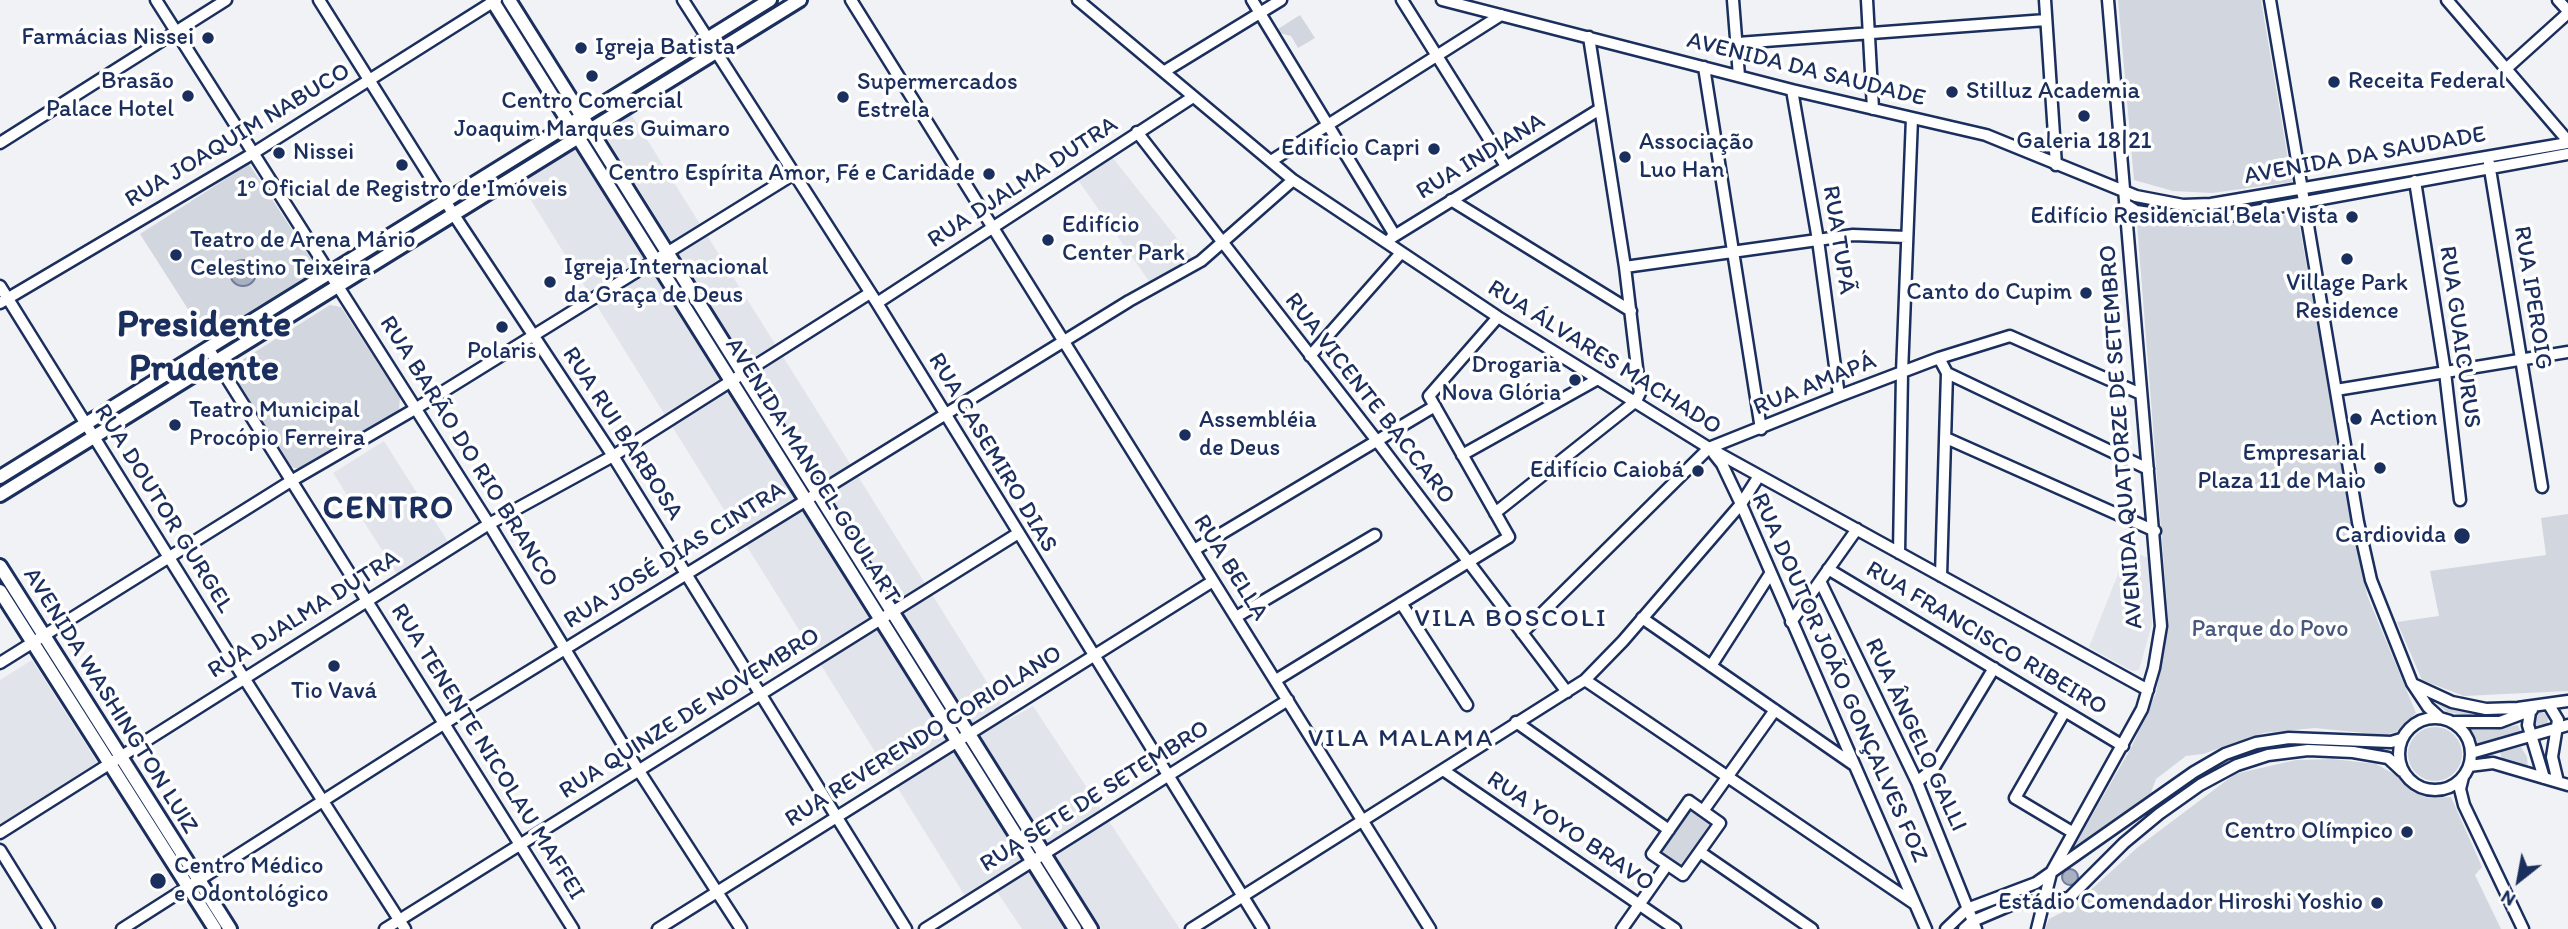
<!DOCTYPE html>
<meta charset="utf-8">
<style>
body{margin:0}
#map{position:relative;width:2568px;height:929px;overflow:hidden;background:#f1f2f5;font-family:Itim,sans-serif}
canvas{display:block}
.north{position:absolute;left:2484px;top:845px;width:70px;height:70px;-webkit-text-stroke:5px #fff;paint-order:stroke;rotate:211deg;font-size:19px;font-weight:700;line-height:28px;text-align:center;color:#1b2f5e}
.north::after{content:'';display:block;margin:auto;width:24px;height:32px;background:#1b2f5e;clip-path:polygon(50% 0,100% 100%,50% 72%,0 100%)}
</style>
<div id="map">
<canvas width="2568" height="929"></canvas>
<div class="north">N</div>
</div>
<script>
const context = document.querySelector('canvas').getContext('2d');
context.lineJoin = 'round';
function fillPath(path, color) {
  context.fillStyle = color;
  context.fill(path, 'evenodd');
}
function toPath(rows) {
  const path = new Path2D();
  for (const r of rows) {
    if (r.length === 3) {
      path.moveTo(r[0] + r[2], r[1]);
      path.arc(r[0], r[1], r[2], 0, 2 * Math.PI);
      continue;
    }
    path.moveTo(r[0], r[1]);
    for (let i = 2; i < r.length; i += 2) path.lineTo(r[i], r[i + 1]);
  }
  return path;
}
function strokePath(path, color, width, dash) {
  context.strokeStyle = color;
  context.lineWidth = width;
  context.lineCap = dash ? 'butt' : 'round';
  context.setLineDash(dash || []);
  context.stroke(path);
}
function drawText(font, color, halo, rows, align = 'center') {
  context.font = font + ' Itim,sans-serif';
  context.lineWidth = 7;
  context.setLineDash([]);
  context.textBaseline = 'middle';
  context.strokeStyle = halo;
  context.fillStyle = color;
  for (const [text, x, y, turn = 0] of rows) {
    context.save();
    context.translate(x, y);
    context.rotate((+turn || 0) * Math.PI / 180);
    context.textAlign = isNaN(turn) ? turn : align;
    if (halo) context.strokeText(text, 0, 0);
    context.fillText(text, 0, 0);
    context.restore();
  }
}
fillPath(toPath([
 [631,114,1010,719,1033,706,1180,929,1100,929,602,130],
 [577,146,1069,929,1022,929,989,880,965,896,519,181],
 [1112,157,1195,261,1151,284,1078,180],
 [384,441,450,545,399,577,333,473],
 [2128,549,2148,558,2152,624,2139,670,2132,671,2089,647],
 [32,660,99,765,0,826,0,680]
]), '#e1e4ea');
fillPath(toPath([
 [2118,0,2261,0,2292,182,2212,193,2173,191,2134,180],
 [1300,15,1315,38,1298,48,1291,36,1280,33,1278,29],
 [249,164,319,271,209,342,140,234],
 [2297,213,2367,595,2416,713,2396,732,2384,735,2315,728,2263,733,2203,754,2186,756,2156,779,2150,795,2072,850,2131,748,2156,693,2168,618,2137,223,2195,227],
 [330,305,341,307,400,397,399,410,304,470,291,467,232,377,234,365],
 [2568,514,2568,691,2464,696,2422,680,2397,622,2439,616,2430,571,2546,555,2541,518],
 [2425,694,2514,712,2485,718,2447,712],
 [2540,720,8],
 [2518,725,2521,733,2478,745,2469,730,2492,730],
 [2435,754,27],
 [2521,747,2527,757,2528,770,2502,761,2500,751],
 [2333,759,2376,764,2396,775,2411,791,2428,798,2451,797,2482,867,2475,875,2501,929,2045,929,2049,919,2072,907,2138,847,2235,774,2296,760],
 [1691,807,1715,823,1683,870,1659,853]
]), '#d2d6df');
const water = toPath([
 [243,273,13],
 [2070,877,8]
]);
fillPath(water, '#a8b0c2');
strokePath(water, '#707c9a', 2);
const minor = toPath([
 [156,0,489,524,639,771,741,929],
 [319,0,454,215,613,456,906,929],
 [683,0,877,303,1263,929],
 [851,0,1430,929],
 [1078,0,1293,180,1498,317,1709,448,2148,690],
 [1252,0,1394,234],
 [1402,0,1506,166],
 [1442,0,1792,90,1986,135,2136,196,2183,205,2211,204,2568,143],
 [1733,0,1739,76],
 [1867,0,1873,109],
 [2045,0,2056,165],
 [2270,0,2358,522,2371,580,2412,683,2428,707,2439,717],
 [2447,0,2568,141],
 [2558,0,2568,11],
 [1738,43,2046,20],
 [1704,67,1761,429],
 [2507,68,2568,13],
 [1165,71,1281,0],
 [1792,90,1818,240,1839,396],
 [1137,132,1377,441,1567,692],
 [0,143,226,0],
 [1271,161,1501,15],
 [2489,163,2542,487],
 [2415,181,2445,372,2460,500],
 [1451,200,1631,311],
 [2125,204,2136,211,2185,218,2223,217,2568,154],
 [1391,238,1600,109],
 [1625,267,1853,235,1907,237],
 [0,286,244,678,405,929],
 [0,303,252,154,496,0],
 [877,303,1193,97],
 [208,348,573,929],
 [1310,356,1400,254],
 [1939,358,1947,373,1941,576],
 [1947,373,2148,469],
 [2336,390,2568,352],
 [1946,438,2155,531],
 [1714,454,1722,464,1741,504,1926,929],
 [1462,455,1598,379],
 [1495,513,1636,401,1640,393,1625,267,1589,37],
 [1194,550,1435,406],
 [1899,553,1902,373,1912,118],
 [1828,569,2123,746],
 [1820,581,1917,782,1976,929],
 [1401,603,1467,705],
 [1236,617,1375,535],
 [1642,618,1854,765],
 [1791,622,1857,529],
 [1522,633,1709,448,1839,396,1939,358,2010,336,2141,394],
 [0,663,291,481,415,409,794,174],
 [1711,666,1770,574],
 [1276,680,1509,537,1429,396,1498,317],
 [1585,680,1915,904],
 [2413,684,2452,702,2486,709,2518,708,2568,701],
 [2549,705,2558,720,2552,757,2558,782],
 [2065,711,2015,798,2072,832],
 [2530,712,2528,725,2544,778],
 [2435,754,36],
 [1516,722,1669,830],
 [2455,722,2500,722,2532,710],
 [2471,753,2568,725],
 [2469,766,2493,763,2568,785],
 [1443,770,1675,929],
 [2463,777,2460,789,2464,805,2523,929],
 [1917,782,1933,769,1994,668],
 [1689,801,1720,823,1683,875,1652,854,1689,801],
 [1703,811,1775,710],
 [0,833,489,524,613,456,870,293],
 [0,850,49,929],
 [1700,852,1812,929],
 [122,929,445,723,1129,301,1201,261,1293,180],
 [385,929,1017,534],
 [658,929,1213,581],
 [925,929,1288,700],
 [1191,929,1585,680,1623,641,1741,504,1759,476],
 [1622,929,1667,865],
 [1946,929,1967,909,2036,883,2194,772,2225,754,2256,743,2289,738,2391,742,2401,739],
 [1964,929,1973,921,2013,904,2069,898,2124,843,2159,814,2200,785,2237,765,2268,755,2308,750,2353,752,2388,758,2402,771],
 [2037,929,2051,873,2142,709,2154,668,2161,626,2108,0]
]);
const major = toPath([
 [492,0,1075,929],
 [509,0,1091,929],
 [0,477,770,0],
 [0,495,800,0],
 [0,566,230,929],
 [0,591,215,929]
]);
strokePath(minor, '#1b2f5e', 15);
strokePath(major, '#1b2f5e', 18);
strokePath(minor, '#fff', 10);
strokePath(major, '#fff', 12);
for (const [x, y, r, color] of [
 [208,38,7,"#1b2f5e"],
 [581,48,7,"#1b2f5e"],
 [592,76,7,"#1b2f5e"],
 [2334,82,7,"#1b2f5e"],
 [1952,92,7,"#1b2f5e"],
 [188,96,7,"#1b2f5e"],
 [843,97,7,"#1b2f5e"],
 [2084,116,7,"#1b2f5e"],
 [1434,149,7,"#1b2f5e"],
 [279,153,7,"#1b2f5e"],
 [1625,157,7,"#1b2f5e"],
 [402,165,7,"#1b2f5e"],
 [989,174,7,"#1b2f5e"],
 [2352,217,7,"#1b2f5e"],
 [1048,240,7,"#1b2f5e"],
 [176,255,7,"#1b2f5e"],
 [2347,259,7,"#1b2f5e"],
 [550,282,7,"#1b2f5e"],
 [2086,293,7,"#1b2f5e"],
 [502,327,7,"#1b2f5e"],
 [1575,380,7,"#1b2f5e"],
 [2356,419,7,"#1b2f5e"],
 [175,425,7,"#1b2f5e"],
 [1185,435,7,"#1b2f5e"],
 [2380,468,7,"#1b2f5e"],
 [1698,471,7,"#1b2f5e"],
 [2462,536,9,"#1b2f5e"],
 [334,666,7,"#1b2f5e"],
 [2407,832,7,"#1b2f5e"],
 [158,881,9,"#1b2f5e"],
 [2377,903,7,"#1b2f5e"]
]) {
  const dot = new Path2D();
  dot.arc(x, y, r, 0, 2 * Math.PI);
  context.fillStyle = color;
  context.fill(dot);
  strokePath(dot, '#fff', 2.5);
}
drawText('24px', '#1b2f5e', '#fff', [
 ["Farmácias Nissei",194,38,"right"],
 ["Igreja Batista",595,48],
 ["Brasão",174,82,"right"],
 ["Palace Hotel",174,110,"right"],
 ["Receita Federal",2348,82],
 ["Supermercados",857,83],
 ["Estrela",857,111],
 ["Stilluz Academia",1966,92],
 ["Centro Comercial",592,102,"center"],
 ["Joaquim Marques Guimaro",592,130,"center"],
 ["Galeria 18|21",2084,142,"center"],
 ["Associação",1639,143],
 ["Luo Han",1639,171],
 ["Edifício Capri",1420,149,"right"],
 ["Nissei",293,153],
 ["Centro Espírita Amor, Fé e Caridade",975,174,"right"],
 ["1º Oficial de Registro de Imóveis",402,190,"center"],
 ["Edifício Residencial Bela Vista",2338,217,"right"],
 ["Edifício",1062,226],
 ["Center Park",1062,254],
 ["Teatro de Arena Mário",190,241],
 ["Celestino Teixeira",190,269],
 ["Igreja Internacional",564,268],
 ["da Graça de Deus",564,296],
 ["Village Park",2347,284,"center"],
 ["Residence",2347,312,"center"],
 ["Canto do Cupim",2072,293,"right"],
 ["Polaris",502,352,"center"],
 ["Drogaria",1561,366,"right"],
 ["Nova Glória",1561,394,"right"],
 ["Teatro Municipal",189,411],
 ["Procópio Ferreira",189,439],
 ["Action",2370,419],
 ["Assembléia",1199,421],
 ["de Deus",1199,449],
 ["Empresarial",2366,454,"right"],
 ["Plaza 11 de Maio",2366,482,"right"],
 ["Edifício Caiobá",1684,471,"right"],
 ["Cardiovida",2446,536,"right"],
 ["Tio Vavá",334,692,"center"],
 ["Centro Olímpico",2393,832,"right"],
 ["Centro Médico",174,867],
 ["e Odontológico",174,895],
 ["Estádio Comendador Hiroshi Yoshio",2363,903,"right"]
], 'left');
drawText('24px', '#1b2f5e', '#fff', [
 ["AVENIDA DA SAUDADE",1806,70,14],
 ["RUA JOAQUIM NABUCO",238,136,-31],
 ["AVENIDA DA SAUDADE",2365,156,-10],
 ["RUA INDIANA",1481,157,-31],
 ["RUA DJALMA DUTRA",1023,183,-33],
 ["RUA TUPÃ",1838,240,81],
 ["RUA IPEROIG",2532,298,81],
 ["RUA GUAICURUS",2459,337,82],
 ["RUA ÁLVARES MACHADO",1604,358,32],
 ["RUA AMAPÁ",1815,385,-22],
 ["RUA VICENTE BACCARO",1369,399,52],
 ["RUA RUI BARBOSA",622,434,57],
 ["AVENIDA QUATORZE DE SETEMBRO",2122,437,-94],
 ["RUA BARÃO DO RIO BRANCO",468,452,58],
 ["RUA CASEMIRO DIAS",992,453,59],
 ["AVENIDA MANOEL GOULART",812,471,58],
 ["RUA DOUTOR GURGEL",163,509,58],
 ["RUA JOSÉ DIAS CINTRA",675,556,-32],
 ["RUA BELLA",1230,568,58],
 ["RUA DJALMA DUTRA",304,615,-32],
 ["RUA FRANCISCO RIBEIRO",1986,639,31],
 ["RUA DOUTOR JOÃO GONÇALVES FOZ",1839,678,66],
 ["AVENIDA WASHINGTON LUIZ",110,701,58],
 ["RUA QUINZE DE NOVEMBRO",690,714,-32],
 ["RUA ÂNGELO GALLI",1915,735,65],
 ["RUA REVERENDO CORIOLANO",924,737,-32],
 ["RUA TENENTE NICOLAU MAFFEI",487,752,58],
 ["RUA SETE DE SETEMBRO",1095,797,-32],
 ["RUA YOYO BRAVO",1570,832,34]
]);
drawText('24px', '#49597e', '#fff', [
 ["Parque do Povo",2270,630]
]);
context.letterSpacing = '2px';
drawText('26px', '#1b2f5e', '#fff', [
 ["VILA BOSCOLI",1511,619],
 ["VILA MALAMA",1401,739]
]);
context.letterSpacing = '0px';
context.letterSpacing = '2px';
drawText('bold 32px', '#1b2f5e', '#fff', [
 ["CENTRO",389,510]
]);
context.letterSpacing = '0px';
drawText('bold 38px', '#1b2f5e', '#fff', [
 ["Presidente",204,326],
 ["Prudente",204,370]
]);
</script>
